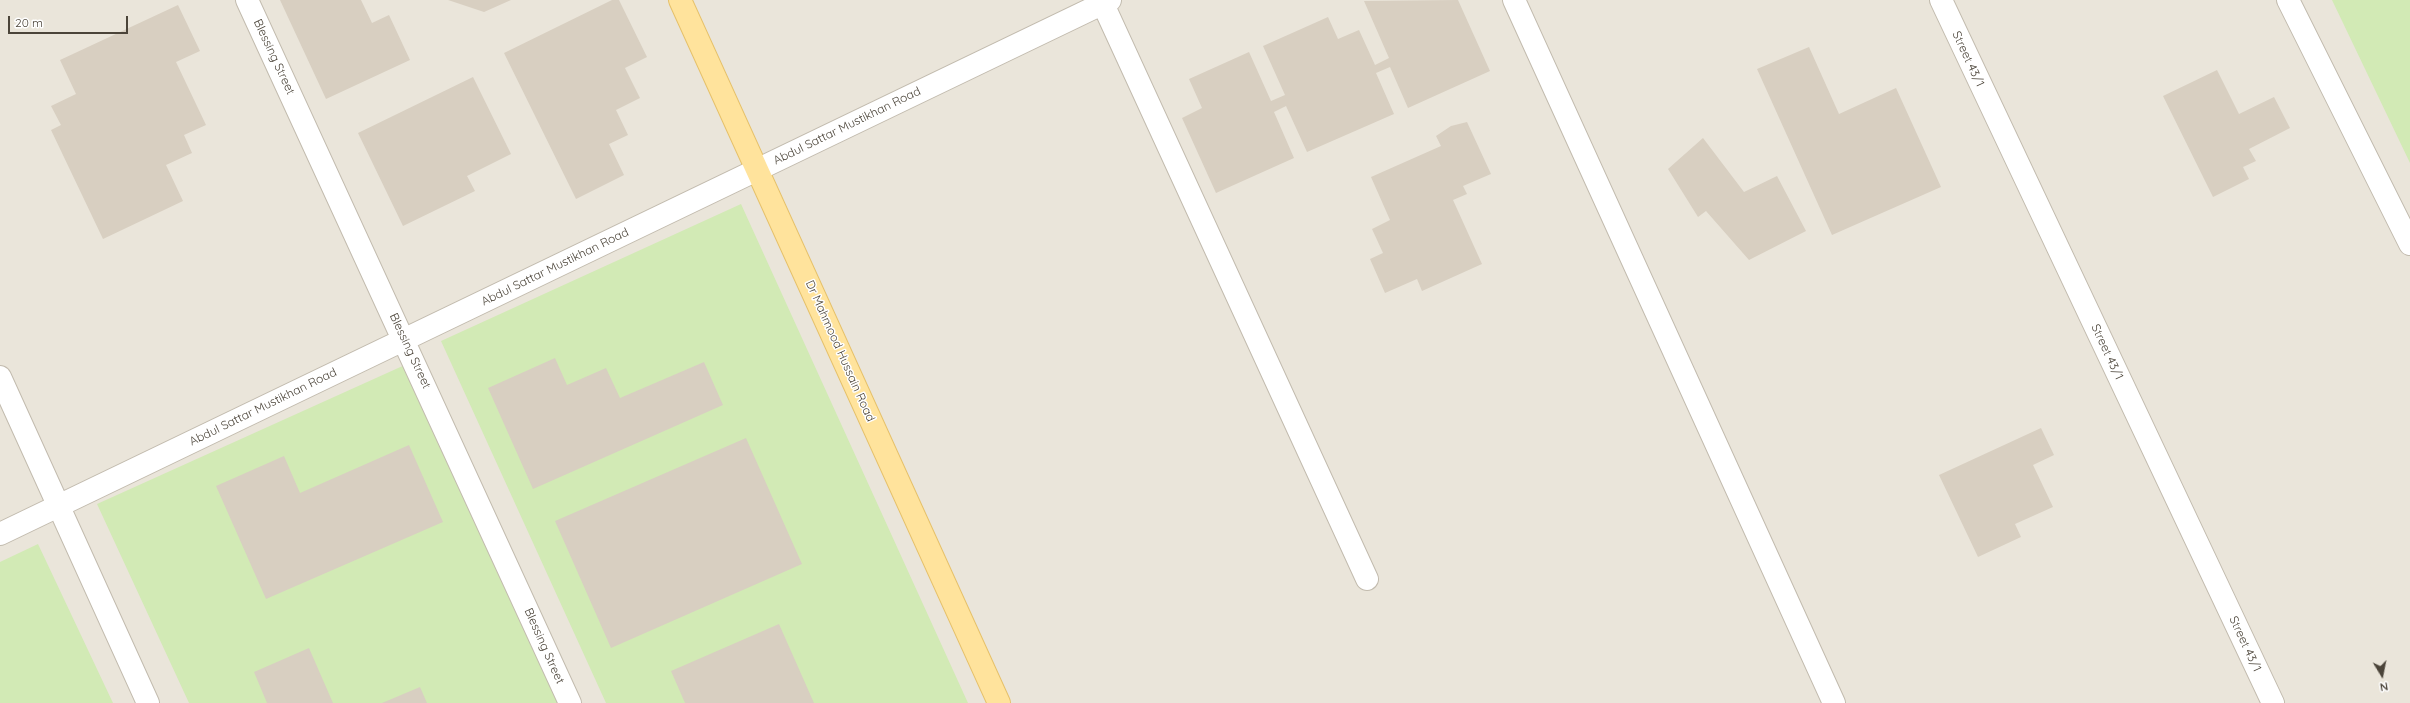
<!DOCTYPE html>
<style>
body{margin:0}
#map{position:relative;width:2410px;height:703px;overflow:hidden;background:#f6f3ec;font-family:Quicksand,sans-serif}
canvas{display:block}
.north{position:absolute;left:2362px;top:655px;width:40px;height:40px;-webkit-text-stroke:3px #fff;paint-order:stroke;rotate:170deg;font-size:11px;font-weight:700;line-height:16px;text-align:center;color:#4b4439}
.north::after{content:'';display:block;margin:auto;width:14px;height:18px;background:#4b4439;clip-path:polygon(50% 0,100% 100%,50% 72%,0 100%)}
.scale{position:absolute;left:8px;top:16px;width:120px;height:18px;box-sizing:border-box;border:2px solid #4b4439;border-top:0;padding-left:5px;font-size:12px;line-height:14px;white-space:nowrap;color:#4b4439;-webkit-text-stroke:3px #fff;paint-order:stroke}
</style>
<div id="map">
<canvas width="2410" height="703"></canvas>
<div class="north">N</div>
<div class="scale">20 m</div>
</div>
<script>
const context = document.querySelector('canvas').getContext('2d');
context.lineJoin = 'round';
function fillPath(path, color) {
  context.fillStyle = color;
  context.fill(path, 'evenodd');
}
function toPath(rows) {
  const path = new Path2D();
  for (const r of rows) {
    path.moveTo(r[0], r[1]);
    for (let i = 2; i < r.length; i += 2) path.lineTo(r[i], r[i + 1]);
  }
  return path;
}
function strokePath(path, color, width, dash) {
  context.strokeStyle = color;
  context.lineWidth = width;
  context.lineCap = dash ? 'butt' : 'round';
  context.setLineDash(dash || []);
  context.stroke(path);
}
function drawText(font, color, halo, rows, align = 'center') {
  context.font = font + ' Quicksand,sans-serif';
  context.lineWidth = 3;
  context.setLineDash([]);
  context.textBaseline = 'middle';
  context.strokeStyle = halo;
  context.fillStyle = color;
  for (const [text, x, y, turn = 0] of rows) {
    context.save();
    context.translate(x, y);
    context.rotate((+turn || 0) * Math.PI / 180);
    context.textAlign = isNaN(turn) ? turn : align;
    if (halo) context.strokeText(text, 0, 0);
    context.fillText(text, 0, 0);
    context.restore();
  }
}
fillPath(toPath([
 [0,0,2410,0,2410,703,0,703]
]), '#eae5da');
fillPath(toPath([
 [2332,0,2410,0,2410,163],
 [741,204,968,703,606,703,441,341],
 [407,364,559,703,189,703,97,504],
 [38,544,113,703,0,703,0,562]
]), '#d2eab5');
fillPath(toPath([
 [280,0,361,0,372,23,389,15,410,60,326,99],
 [448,0,511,0,484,12],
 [612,0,619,0,647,57,625,68,640,98,616,110,628,135,609,144,624,175,576,199,504,53],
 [1458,0,1490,71,1408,108,1390,67,1376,73,1394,114,1307,152,1286,106,1274,112,1294,158,1216,193,1182,118,1202,108,1189,79,1249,52,1271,101,1285,95,1263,46,1328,17,1338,39,1359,30,1375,65,1389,58,1364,1],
 [178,5,200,51,176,62,206,125,184,135,192,153,166,165,183,201,103,239,51,130,61,125,51,106,76,94,60,60],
 [1809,47,1839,114,1896,88,1941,187,1832,235,1757,69],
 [2217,70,2239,114,2274,97,2290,128,2249,149,2256,161,2243,167,2249,179,2213,197,2163,96],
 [473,77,511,154,467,176,475,191,403,226,358,133],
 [1467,122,1491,174,1463,186,1467,194,1453,200,1482,264,1422,291,1417,279,1385,293,1370,259,1383,253,1372,229,1390,220,1371,177,1441,146,1436,136,1451,126],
 [1703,138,1744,192,1777,176,1806,231,1749,260,1706,211,1698,217,1668,169],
 [555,358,567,385,606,368,620,398,704,362,723,405,533,489,488,388],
 [2041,428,2054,455,2033,465,2053,507,2015,524,2021,537,1978,557,1939,475],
 [746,438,802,564,611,648,555,521],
 [409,445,443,522,266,599,216,486,284,456,300,493],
 [779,624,814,703,685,703,671,671],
 [309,648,333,703,267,703,254,672],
 [420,687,427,703,382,703]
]), '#d8cfc1');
const minor = toPath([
 [247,0,570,703],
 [1514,0,1834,703],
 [1941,0,2273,703],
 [2288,0,2410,244],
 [1103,4,1367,579],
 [0,377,148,703],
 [0,534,1110,0]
]);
const major = toPath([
 [680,0,999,703]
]);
strokePath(minor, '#c2bbae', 24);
strokePath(major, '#e6c16a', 24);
strokePath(minor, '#fff', 22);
strokePath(major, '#ffe39c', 22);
drawText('12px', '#4b4439', '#fff', [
 ["Blessing Street",274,57,65],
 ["Street 43/1",1968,59,65],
 ["Abdul Sattar Mustikhan Road",847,126,-26],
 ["Abdul Sattar Mustikhan Road",555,267,-26],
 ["Blessing Street",410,351,65],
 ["Dr Mahmood Hussain Road",840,351,66],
 ["Street 43/1",2107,352,65],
 ["Abdul Sattar Mustikhan Road",263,407,-26],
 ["Street 43/1",2245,644,65],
 ["Blessing Street",544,646,66]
]);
</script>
